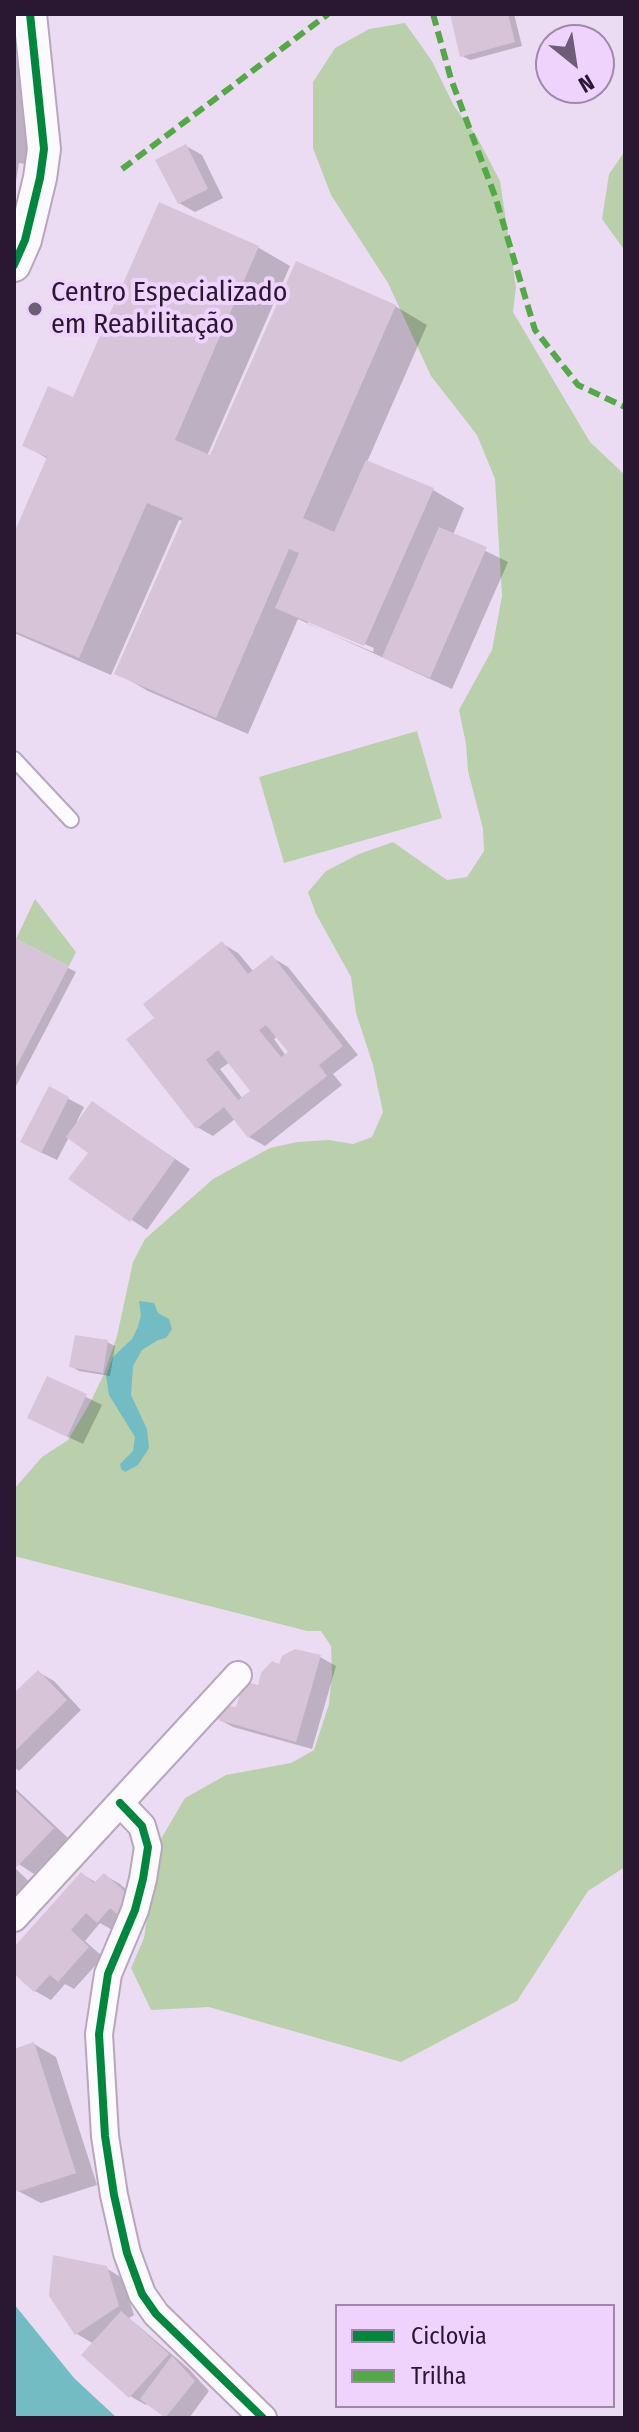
<!DOCTYPE html>
<meta charset="utf-8">
<style>
body{margin:0}
#map{position:relative;width:639px;height:2432px;overflow:hidden;background:#ecdcf3;font-family:"Fira Sans Condensed",sans-serif}
canvas{display:block}
.frame{position:absolute;inset:0;border:16px solid #2a1832;pointer-events:none}
.legend{position:absolute;left:335px;top:2304px;width:280px;height:104px;box-sizing:border-box;background:#efd3fc;border:2px solid #a088ab;margin:0;padding:10px 14px;list-style:none;font-size:24px;color:#2a1832}
.legend li{display:flex;align-items:center;gap:16px;height:40px}
.legend b{width:40px;border:2px solid #a088ab}
.north{position:absolute;left:535px;top:24px;width:80px;height:80px;box-sizing:border-box;background:#efd3fc;border:2px solid #a088ab;border-radius:50%;rotate:150deg;font-size:22px;font-weight:700;line-height:32px;text-align:center;color:#2a1832}
.north::after{content:'';display:block;margin:auto;width:28px;height:36px;background:#6e5d76;clip-path:polygon(50% 0,100% 100%,50% 72%,0 100%)}
</style>
<div id="map">
<canvas width="639" height="2432"></canvas>
<div class="frame"></div>
<ul class="legend">
<li><b style="height:10px;background:#00873e"></b>Ciclovia</li>
<li><b style="height:10px;background:#53a945"></b>Trilha</li>
</ul>
<div class="north">N</div>
</div>
<script>
const context = document.querySelector('canvas').getContext('2d');
context.lineJoin = 'round';
function fillPath(path, color) {
  context.fillStyle = color;
  context.fill(path, 'evenodd');
}
function toPath(rows) {
  const path = new Path2D();
  for (const r of rows) {
    path.moveTo(r[0], r[1]);
    for (let i = 2; i < r.length; i += 2) path.lineTo(r[i], r[i + 1]);
  }
  return path;
}
function strokePath(path, color, width, dash) {
  context.strokeStyle = color;
  context.lineWidth = width;
  context.lineCap = dash ? 'butt' : 'round';
  context.setLineDash(dash || []);
  context.stroke(path);
}
function drawText(font, color, halo, rows, align = 'center') {
  context.font = font + ' "Fira Sans Condensed",sans-serif';
  context.lineWidth = 8;
  context.setLineDash([]);
  context.textBaseline = 'middle';
  context.strokeStyle = halo;
  context.fillStyle = color;
  for (const [text, x, y, turn = 0] of rows) {
    context.save();
    context.translate(x, y);
    context.rotate((+turn || 0) * Math.PI / 180);
    context.textAlign = isNaN(turn) ? turn : align;
    if (halo) context.strokeText(text, 0, 0);
    context.fillText(text, 0, 0);
    context.restore();
  }
}
fillPath(toPath([
 [405,23,432,61,454,106,477,137,500,181,516,287,513,312,590,442,625,475,625,1867,588,1891,517,2001,401,2062,209,2007,151,2010,131,1968,144,1938,158,1844,185,1798,226,1775,291,1763,314,1750,329,1704,332,1675,331,1646,321,1631,307,1631,14,1556,14,1489,42,1457,68,1440,90,1403,104,1374,117,1336,133,1262,145,1239,213,1179,270,1148,297,1142,329,1140,353,1144,372,1137,383,1112,373,1065,356,1013,351,977,316,914,308,892,326,871,359,854,393,842,447,880,467,877,484,851,483,829,468,771,466,744,459,710,492,650,502,596,495,479,477,435,431,376,388,283,331,195,313,148,313,82,335,48,369,29],
 [625,151,625,251,602,219,609,174],
 [417,731,442,818,284,863,259,777],
 [35,899,76,952,69,966,16,939]
]), '#bad0ad');
fillPath(toPath([
 [139,1301,154,1303,158,1313,169,1319,172,1329,166,1338,158,1340,142,1350,133,1366,131,1395,147,1429,149,1448,138,1465,125,1472,121,1469,120,1464,133,1451,135,1437,109,1395,106,1376,113,1357,132,1339,138,1327,141,1315],
 [14,2304,74,2378,117,2418,14,2418]
]), '#73bcc3');
fillPath(toPath([
 [452,14,514,14,522,46,470,60,462,56],
 [14,55,32,66,34,100,25,164,19,163,14,194],
 [186,146,202,155,223,198,195,212,179,203],
 [160,205,259,248,290,266,207,456,211,458,395,306,427,325,367,462,433,490,464,508,453,535,508,562,452,689,298,619,248,734,148,691,117,673,184,521,179,520,111,675,14,633,14,538,48,459,24,445,74,400],
 [308,620,374,648,373,652,308,624],
 [17,941,76,972,14,1090,14,947],
 [223,944,238,953,254,972,273,958,288,967,358,1055,333,1074,342,1085,265,1146,249,1137,235,1119,213,1136,197,1127,157,1018],
 [278,1036,290,1052,286,1056,274,1039],
 [230,1062,253,1091,243,1099,220,1069],
 [50,1089,84,1107,77,1121,79,1122,93,1103,190,1169,147,1230,71,1179,90,1152,69,1137,57,1160,38,1151],
 [107,1342,115,1346,110,1376,79,1371,71,1366],
 [48,1378,102,1405,83,1444,45,1426],
 [320,1657,336,1666,312,1749,233,1727,218,1719,238,1710,259,1687],
 [38,1672,54,1681,81,1710,19,1771,14,1767,14,1696],
 [14,1787,68,1838,34,1874,14,1861],
 [14,1867,44,1896,14,1927],
 [82,1874,97,1883,104,1875,120,1884,147,1909,114,1931,100,1923,85,1941,103,1957,74,1989,65,1984,51,2000,35,1991,14,1972,14,1950],
 [34,2044,56,2057,97,2185,41,2203,18,2191,14,2177,14,2051],
 [106,2268,122,2278,134,2315,129,2318,188,2368,209,2391,189,2418,169,2418,148,2403,146,2405,130,2396,94,2344,77,2334]
]), '#0003');
fillPath(toPath([
 [450,14,508,14,515,42,460,57],
 [186,144,208,189,178,204,155,160],
 [159,202,259,246,175,440,210,455,296,261,396,305,303,518,334,532,366,460,434,488,364,646,275,608,299,553,289,549,216,718,114,674,183,518,147,503,79,658,14,631,14,533,47,457,22,446,48,386,73,397],
 [439,527,487,547,430,678,382,657],
 [16,939,69,966,14,1071,14,942],
 [222,941,248,974,272,955,343,1046,319,1065,327,1076,248,1138,224,1107,196,1129,126,1039,154,1018,143,1004],
 [266,1025,288,1052,281,1057,259,1030],
 [218,1050,250,1091,238,1100,206,1060],
 [49,1086,69,1097,41,1153,20,1142],
 [92,1101,175,1159,130,1222,68,1179,88,1153,66,1137],
 [75,1335,108,1340,103,1373,69,1367],
 [47,1376,87,1394,67,1437,27,1418],
 [295,1649,321,1655,296,1742,215,1719,229,1706,236,1707,240,1694,250,1683,258,1685,261,1673,272,1661,279,1664,282,1656],
 [38,1670,67,1700,14,1752,14,1693],
 [14,1790,54,1828,17,1867,14,1864],
 [81,1872,94,1883,104,1873,133,1899,118,1915,110,1908,97,1923,86,1913,71,1930,89,1947,58,1982,50,1975,34,1992,14,1974,14,1947],
 [34,2042,76,2173,17,2192,14,2183,14,2049],
 [53,2255,107,2266,119,2306,75,2335,49,2296],
 [121,2311,169,2354,129,2398,81,2355],
 [172,2356,195,2381,165,2418,140,2399]
]), '#d8c4d8');
const service = toPath([
 [14,759,71,820]
]);
const minor = toPath([
 [120,1803,142,1826,148,1847,143,1879,135,1910,108,1974,99,2034,105,2136,114,2195,127,2253,142,2294,156,2314,263,2418],
 [14,1918,238,1675]
]);
const tertiary = toPath([
 [14,265,25,240,40,178,44,149,30,14]
]);
strokePath(service, '#b6a7bd', 18);
strokePath(minor, '#b6a7bd', 30);
strokePath(tertiary, '#b6a7bd', 36);
strokePath(service, '#fcfafd', 14);
strokePath(minor, '#fcfafd', 26);
strokePath(tertiary, '#fcfafd', 32);
strokePath(toPath([
 [433,14,451,79,496,199,535,330,578,385,625,407],
 [122,169,328,14]
]), '#53a945', 6, [12, 6]);
strokePath(toPath([
 [14,265,25,240,40,178,44,149,30,14],
 [120,1803,142,1826,148,1847,143,1879,135,1910,108,1974,99,2034,105,2136,114,2195,127,2253,142,2294,156,2314,263,2418]
]), '#00873e', 8);
for (const [x, y, r, color] of [
 [35,309,8,"#6e5d76"]
]) {
  const dot = new Path2D();
  dot.arc(x, y, r, 0, 2 * Math.PI);
  context.fillStyle = color;
  context.fill(dot);
  strokePath(dot, '#efd3fc', 3);
}
drawText('28px', '#2a1832', '#efd3fc', [
 ["Centro Especializado",51,293],
 ["em Reabilitação",51,325]
], 'left');
</script>
